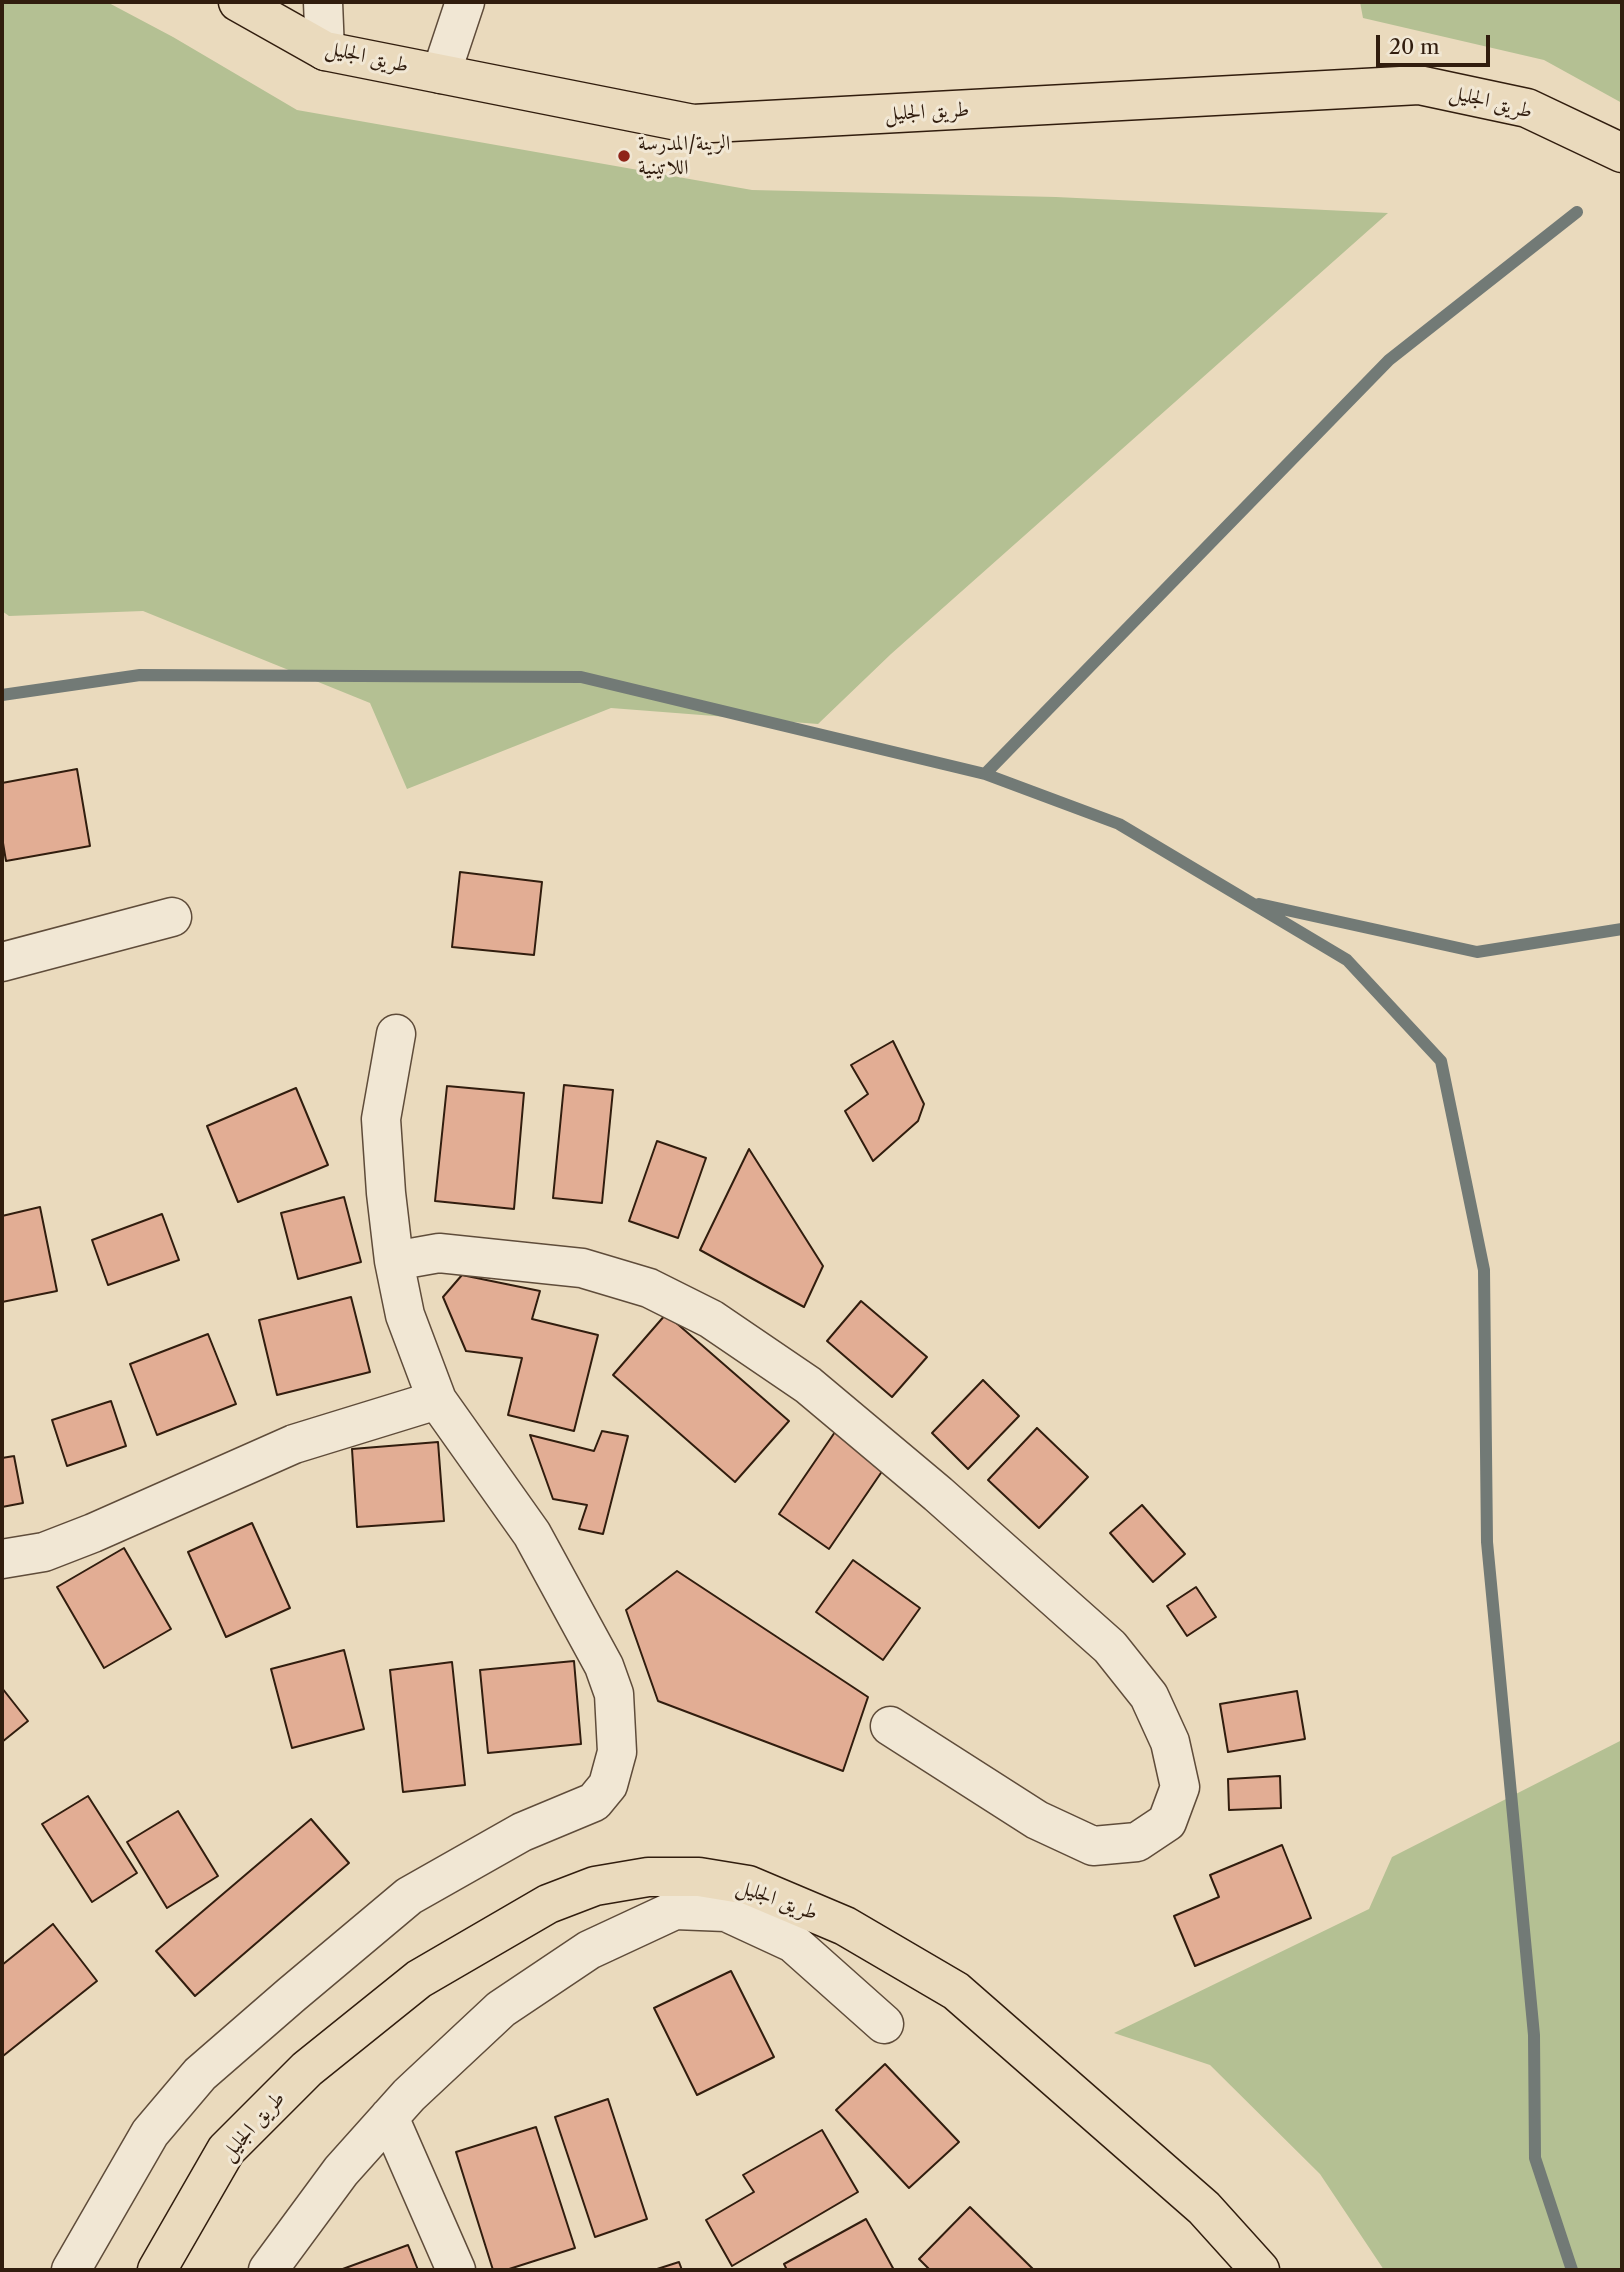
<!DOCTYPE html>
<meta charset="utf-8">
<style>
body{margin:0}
#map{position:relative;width:1624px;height:2272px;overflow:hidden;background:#eadabd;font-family:"Libre Caslon Text",serif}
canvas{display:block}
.frame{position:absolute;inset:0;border:4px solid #311d0e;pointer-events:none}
.scale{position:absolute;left:1376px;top:35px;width:114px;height:32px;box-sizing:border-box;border:4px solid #311d0e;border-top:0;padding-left:9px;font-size:21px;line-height:24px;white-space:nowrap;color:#311d0e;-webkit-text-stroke:5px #f1e7d4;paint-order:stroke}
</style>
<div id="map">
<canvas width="1624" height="2272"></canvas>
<div class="frame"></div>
<div class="scale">20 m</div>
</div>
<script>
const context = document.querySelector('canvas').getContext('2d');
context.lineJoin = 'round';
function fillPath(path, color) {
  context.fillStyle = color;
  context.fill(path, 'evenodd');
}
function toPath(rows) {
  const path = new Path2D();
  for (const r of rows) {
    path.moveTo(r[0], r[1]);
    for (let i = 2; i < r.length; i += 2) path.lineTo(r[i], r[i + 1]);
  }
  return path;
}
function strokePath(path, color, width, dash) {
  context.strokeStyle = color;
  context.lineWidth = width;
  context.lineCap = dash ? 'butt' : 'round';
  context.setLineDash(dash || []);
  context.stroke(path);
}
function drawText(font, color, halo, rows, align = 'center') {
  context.font = font + ' "Libre Caslon Text",Amiri,serif';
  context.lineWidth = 6;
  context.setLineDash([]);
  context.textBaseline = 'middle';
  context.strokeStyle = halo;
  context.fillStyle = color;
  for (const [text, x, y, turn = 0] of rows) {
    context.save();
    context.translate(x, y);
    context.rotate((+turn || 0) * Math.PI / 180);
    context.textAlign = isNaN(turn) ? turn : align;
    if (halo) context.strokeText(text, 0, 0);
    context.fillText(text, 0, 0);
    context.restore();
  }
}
fillPath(toPath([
 [2,2,107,2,173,37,297,110,752,190,1056,197,1388,213,891,654,818,724,611,708,407,789,370,703,143,611,9,616,2,611],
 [1360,2,1622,2,1622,103,1544,60,1363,18],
 [1622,1740,1622,2270,1384,2270,1320,2174,1210,2065,1114,2033,1369,1909,1392,1857]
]), '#b4c093');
strokePath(toPath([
 [2,695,140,675,581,677,985,774,1119,824,1347,960,1441,1061,1484,1270,1487,1542,1534,2035,1535,2158,1572,2270],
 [985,774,1389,360,1577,212],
 [1259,904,1477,952,1622,929]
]), '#727a76', 12);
const building = toPath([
 [77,769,90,846,6,861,2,837,2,783,77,769],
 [460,872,542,882,534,955,452,947,460,872],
 [893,1041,924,1104,918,1121,873,1161,845,1111,868,1094,851,1065,893,1041],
 [564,1085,613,1090,602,1203,553,1198,564,1085],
 [447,1086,524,1093,514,1209,435,1201,447,1086],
 [296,1088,328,1165,238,1202,207,1126,296,1088],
 [657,1141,706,1158,678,1238,629,1221,657,1141],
 [749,1149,823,1266,804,1307,700,1250,749,1149],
 [344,1197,361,1262,298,1279,281,1213,344,1197],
 [40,1207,57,1291,2,1302,2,1216,40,1207],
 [162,1214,179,1260,108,1285,92,1240,162,1214],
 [462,1275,540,1291,532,1319,598,1335,574,1431,508,1415,522,1358,466,1351,443,1297,462,1275],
 [351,1297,370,1372,277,1395,259,1320,351,1297],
 [861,1301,927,1357,892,1397,827,1341,861,1301],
 [666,1314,789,1421,735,1482,613,1375,666,1314],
 [208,1334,236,1404,157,1435,130,1364,208,1334],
 [983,1380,1019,1416,968,1469,932,1433,983,1380],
 [111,1401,126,1446,67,1466,52,1420,111,1401],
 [1037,1428,1088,1477,1039,1528,988,1480,1037,1428],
 [602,1431,628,1436,603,1534,579,1529,587,1505,553,1499,530,1435,594,1451,602,1431],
 [835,1432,885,1467,829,1549,779,1514,835,1432],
 [438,1442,444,1521,357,1527,352,1449,438,1442],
 [14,1456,23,1503,2,1507,2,1458,14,1456],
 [1142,1505,1185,1554,1153,1582,1110,1533,1142,1505],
 [252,1523,290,1608,226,1637,188,1552,252,1523],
 [124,1548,171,1629,104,1668,57,1587,124,1548],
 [853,1560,920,1608,883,1660,816,1612,853,1560],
 [677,1571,868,1697,843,1771,658,1701,626,1610,677,1571],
 [1196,1587,1216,1617,1187,1636,1167,1606,1196,1587],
 [344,1650,364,1729,292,1748,271,1669,344,1650],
 [574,1661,581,1744,488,1753,480,1670,574,1661],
 [452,1662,465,1785,403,1792,390,1670,452,1662],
 [2,1688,28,1721,2,1742,2,1688],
 [1297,1691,1305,1739,1228,1752,1220,1704,1297,1691],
 [1280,1776,1281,1808,1229,1810,1228,1779,1280,1776],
 [88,1796,137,1873,92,1902,42,1824,88,1796],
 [178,1811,218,1876,167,1908,127,1842,178,1811],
 [311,1819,349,1863,195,1996,156,1951,311,1819],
 [1282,1845,1311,1918,1195,1966,1174,1916,1219,1897,1210,1875,1282,1845],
 [53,1924,97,1981,3,2056,2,1965,53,1924],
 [731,1971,774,2057,697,2095,654,2008,731,1971],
 [885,2064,959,2142,909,2188,836,2110,885,2064],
 [608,2099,647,2219,595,2237,555,2117,608,2099],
 [536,2127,575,2248,506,2270,493,2270,456,2152,536,2127],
 [822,2130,858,2192,732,2266,706,2220,754,2192,743,2175,822,2130],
 [970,2207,1034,2270,930,2270,919,2259,970,2207],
 [866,2219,894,2270,787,2270,784,2264,866,2219],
 [408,2245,418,2270,340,2270,408,2245],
 [679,2262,682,2270,654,2270,679,2262]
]);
fillPath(building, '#e2ad94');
strokePath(building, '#311d0e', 2);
const minor = toPath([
 [323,2,325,51],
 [441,74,465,2],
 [2,962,172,917],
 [394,1261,439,1253,582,1268,649,1288,711,1319,808,1385,938,1494,1110,1647,1149,1696,1170,1742,1180,1787,1167,1822,1137,1842,1093,1846,1037,1820,890,1726],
 [2,1559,44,1552,93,1533,294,1444,437,1400],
 [389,2117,456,2270],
 [71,2270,150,2133,200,2074,291,1995,409,1896,522,1832,594,1802,608,1785,617,1752,614,1694,604,1666,532,1534,437,1400,405,1315,394,1261,386,1193,381,1119,396,1034],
 [268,2270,341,2171,409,2095,501,2009,589,1950,675,1910,726,1912,793,1943,884,2024]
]);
const primary = toPath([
 [238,2,325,51,693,124,1419,85,1527,108,1622,153],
 [157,2270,226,2150,307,2069,419,1979,548,1904,595,1886,648,1877,699,1877,748,1885,845,1926,956,1991,1204,2208,1260,2270]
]);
strokePath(minor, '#5f4c3a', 41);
strokePath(primary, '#311d0e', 41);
strokePath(minor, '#f1e7d4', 38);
strokePath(primary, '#eadabd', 38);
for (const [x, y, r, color] of [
 [624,156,7,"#8f2418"]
]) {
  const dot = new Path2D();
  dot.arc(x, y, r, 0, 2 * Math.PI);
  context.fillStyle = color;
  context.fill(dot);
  strokePath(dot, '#f1e7d4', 2.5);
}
drawText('21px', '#311d0e', '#f1e7d4', [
 ["طريق الجليل",367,57,13],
 ["طريق الجليل",1491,102,14],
 ["طريق الجليل",927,112,-3],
 ["طريق الجليل",777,1900,20],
 ["طريق الجليل",253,2126,-48]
]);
drawText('21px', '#311d0e', '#f1e7d4', [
 ["الرينة/المدرسة",638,144],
 ["اللاتينية",638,168]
], 'left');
</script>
